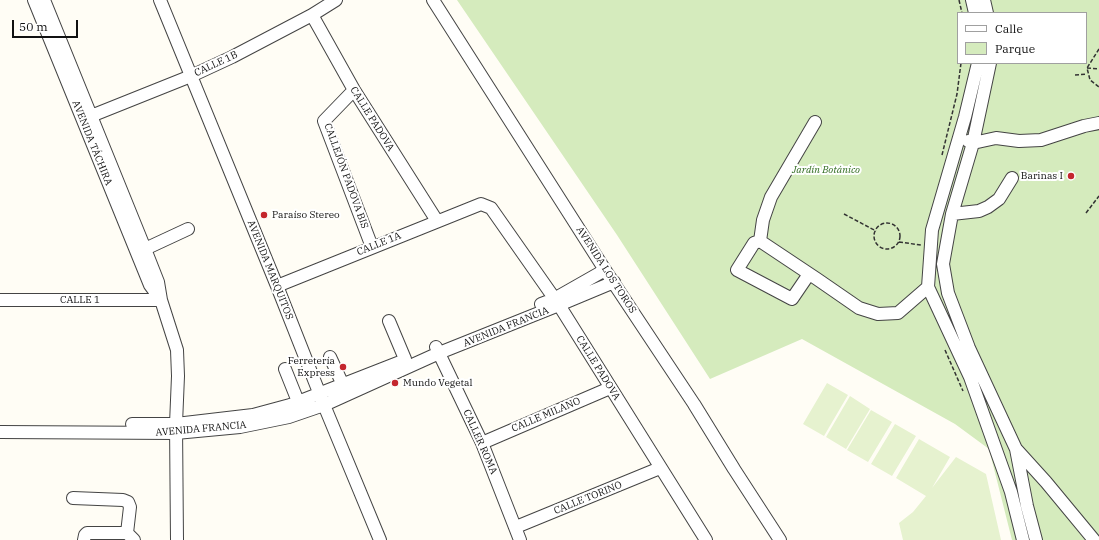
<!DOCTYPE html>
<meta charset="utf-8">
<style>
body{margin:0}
#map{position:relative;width:1099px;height:540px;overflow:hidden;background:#fffdf5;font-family:"IBM Plex Serif",serif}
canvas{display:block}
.legend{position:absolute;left:957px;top:12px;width:130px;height:52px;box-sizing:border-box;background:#fff;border:1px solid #a0a0a0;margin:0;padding:5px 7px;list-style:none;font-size:12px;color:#111}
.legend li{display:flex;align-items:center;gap:8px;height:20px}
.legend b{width:20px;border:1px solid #a0a0a0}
.scale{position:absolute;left:12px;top:20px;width:66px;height:18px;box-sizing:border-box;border:2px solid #111;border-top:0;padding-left:5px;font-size:12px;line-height:14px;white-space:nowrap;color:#111;-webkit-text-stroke:3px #fff;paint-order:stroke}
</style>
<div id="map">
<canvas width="1099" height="540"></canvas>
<ul class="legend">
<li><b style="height:5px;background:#fff"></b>Calle</li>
<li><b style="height:11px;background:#d5ebbd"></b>Parque</li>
</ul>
<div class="scale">50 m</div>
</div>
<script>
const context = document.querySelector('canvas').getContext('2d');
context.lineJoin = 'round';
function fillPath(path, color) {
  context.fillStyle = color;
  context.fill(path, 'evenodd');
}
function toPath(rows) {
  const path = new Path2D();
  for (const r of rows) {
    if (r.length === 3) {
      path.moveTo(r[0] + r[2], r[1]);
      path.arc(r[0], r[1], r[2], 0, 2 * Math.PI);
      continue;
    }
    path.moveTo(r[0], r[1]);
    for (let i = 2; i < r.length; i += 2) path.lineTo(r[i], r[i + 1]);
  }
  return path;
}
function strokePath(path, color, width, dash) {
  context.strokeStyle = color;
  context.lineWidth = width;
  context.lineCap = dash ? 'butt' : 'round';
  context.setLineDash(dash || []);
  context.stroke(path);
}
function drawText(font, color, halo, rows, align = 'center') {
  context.font = font + ' "IBM Plex Serif",serif';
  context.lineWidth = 4;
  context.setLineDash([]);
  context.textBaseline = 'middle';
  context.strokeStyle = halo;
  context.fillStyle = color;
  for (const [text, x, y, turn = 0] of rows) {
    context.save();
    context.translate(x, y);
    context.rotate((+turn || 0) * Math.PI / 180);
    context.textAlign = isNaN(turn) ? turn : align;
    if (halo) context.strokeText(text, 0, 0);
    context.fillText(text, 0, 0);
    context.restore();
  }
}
fillPath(toPath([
 [457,0,1099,0,1099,540,1012,540,989,449,955,424,802,339,710,379,617,235],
 [958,13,1086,13,1086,63,958,63]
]), '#d5ebbd');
fillPath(toPath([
 [827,383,848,395,824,436,803,424],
 [850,396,870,409,846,449,826,437],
 [871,410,892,422,868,462,847,450],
 [895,424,916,436,892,476,871,464],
 [919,439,950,457,932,488,956,457,986,474,1001,540,903,540,899,523,913,512,926,496,896,478]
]), '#e6f2cf');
const minor = toPath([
 [34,0,150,285,161,300,158,282,145,249,44,0],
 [160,0,277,286,324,405,380,540],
 [433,0,605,270,694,404,734,469,780,540],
 [972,0,975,13],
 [984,0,987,13],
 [312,15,354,90,437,221],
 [978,63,965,117,932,230,928,287,970,377,1011,492,1023,540],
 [990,63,973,143,952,214,943,264,948,293,969,348,1016,449,1027,506,1036,540],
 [354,90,324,121,372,247],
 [91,116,191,76,232,57,312,15,336,0],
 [815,122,771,197,763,220,760,241,817,279,859,308,878,314,898,313,928,287],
 [968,141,973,143,996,138,1019,141,1041,140,1084,126,1099,123],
 [952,214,979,211,988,207,999,199,1012,178],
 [760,241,754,243,737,270,792,299,809,274],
 [145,249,188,229],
 [277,286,481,204,491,208,559,305,706,540],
 [0,300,161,300,177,350,178,376,176,424,177,540],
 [541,304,554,299,605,270],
 [389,321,405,359],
 [436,347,482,443,520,540],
 [330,357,343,385],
 [285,369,301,409],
 [132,424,176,424,253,415,290,405,400,362],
 [0,432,176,433,240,427,289,417,324,405,439,353,559,305,614,282],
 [482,443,610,388],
 [1017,450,1046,482,1094,540],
 [73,498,123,500,128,502,130,507,127,533],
 [516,527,660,468],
 [84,540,85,535,87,533,127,533,134,540]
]);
strokePath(minor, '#444', 14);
strokePath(toPath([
 [959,0,962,13],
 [1099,49,1087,68,1090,80,1099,87],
 [1087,68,1099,69],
 [1075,75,1087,74],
 [942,155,957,94,961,63],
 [1086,213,1099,196],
 [844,214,876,231],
 [887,236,13],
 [899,242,921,245],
 [945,350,963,391]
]), '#333', 1.5, [4, 2]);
strokePath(minor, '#fff', 12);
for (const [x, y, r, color] of [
 [1071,176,4,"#c4262e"],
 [264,215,4,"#c4262e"],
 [343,367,4,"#c4262e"],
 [395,383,4,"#c4262e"]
]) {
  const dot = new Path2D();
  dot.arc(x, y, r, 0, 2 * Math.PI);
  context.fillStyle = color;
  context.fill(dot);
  strokePath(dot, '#fff', 1.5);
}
drawText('10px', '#111', '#fff', [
 ["CALLE 1B",216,64,-25],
 ["CALLE PADOVA",372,119,58],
 ["AVENIDA TÁCHIRA",92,143,68],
 ["CALLEJÓN PADOVA BIS",346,176,70],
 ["CALLE 1A",379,244,-22],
 ["AVENIDA MARQUITOS",270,270,68],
 ["AVENIDA LOS TOROS",606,270,57],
 ["CALLE 1",80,300],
 ["AVENIDA FRANCIA",506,327,-22],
 ["CALLE PADOVA",598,368,58],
 ["CALLE MILANO",546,415,-23],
 ["AVENIDA FRANCIA",201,429,-5],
 ["CALLER ROMA",480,442,66],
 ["CALLE TORINO",588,498,-22]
]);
drawText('italic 10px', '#2f6b1f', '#fff', [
 ["Jardín Botánico",826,170]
]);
drawText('10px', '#111', '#fff', [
 ["Barinas I",1063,176],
 ["Paraíso Stereo",272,215,"left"],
 ["Ferretería",335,361],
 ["Express",335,373],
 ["Mundo Vegetal",403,383,"left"]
], 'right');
</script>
